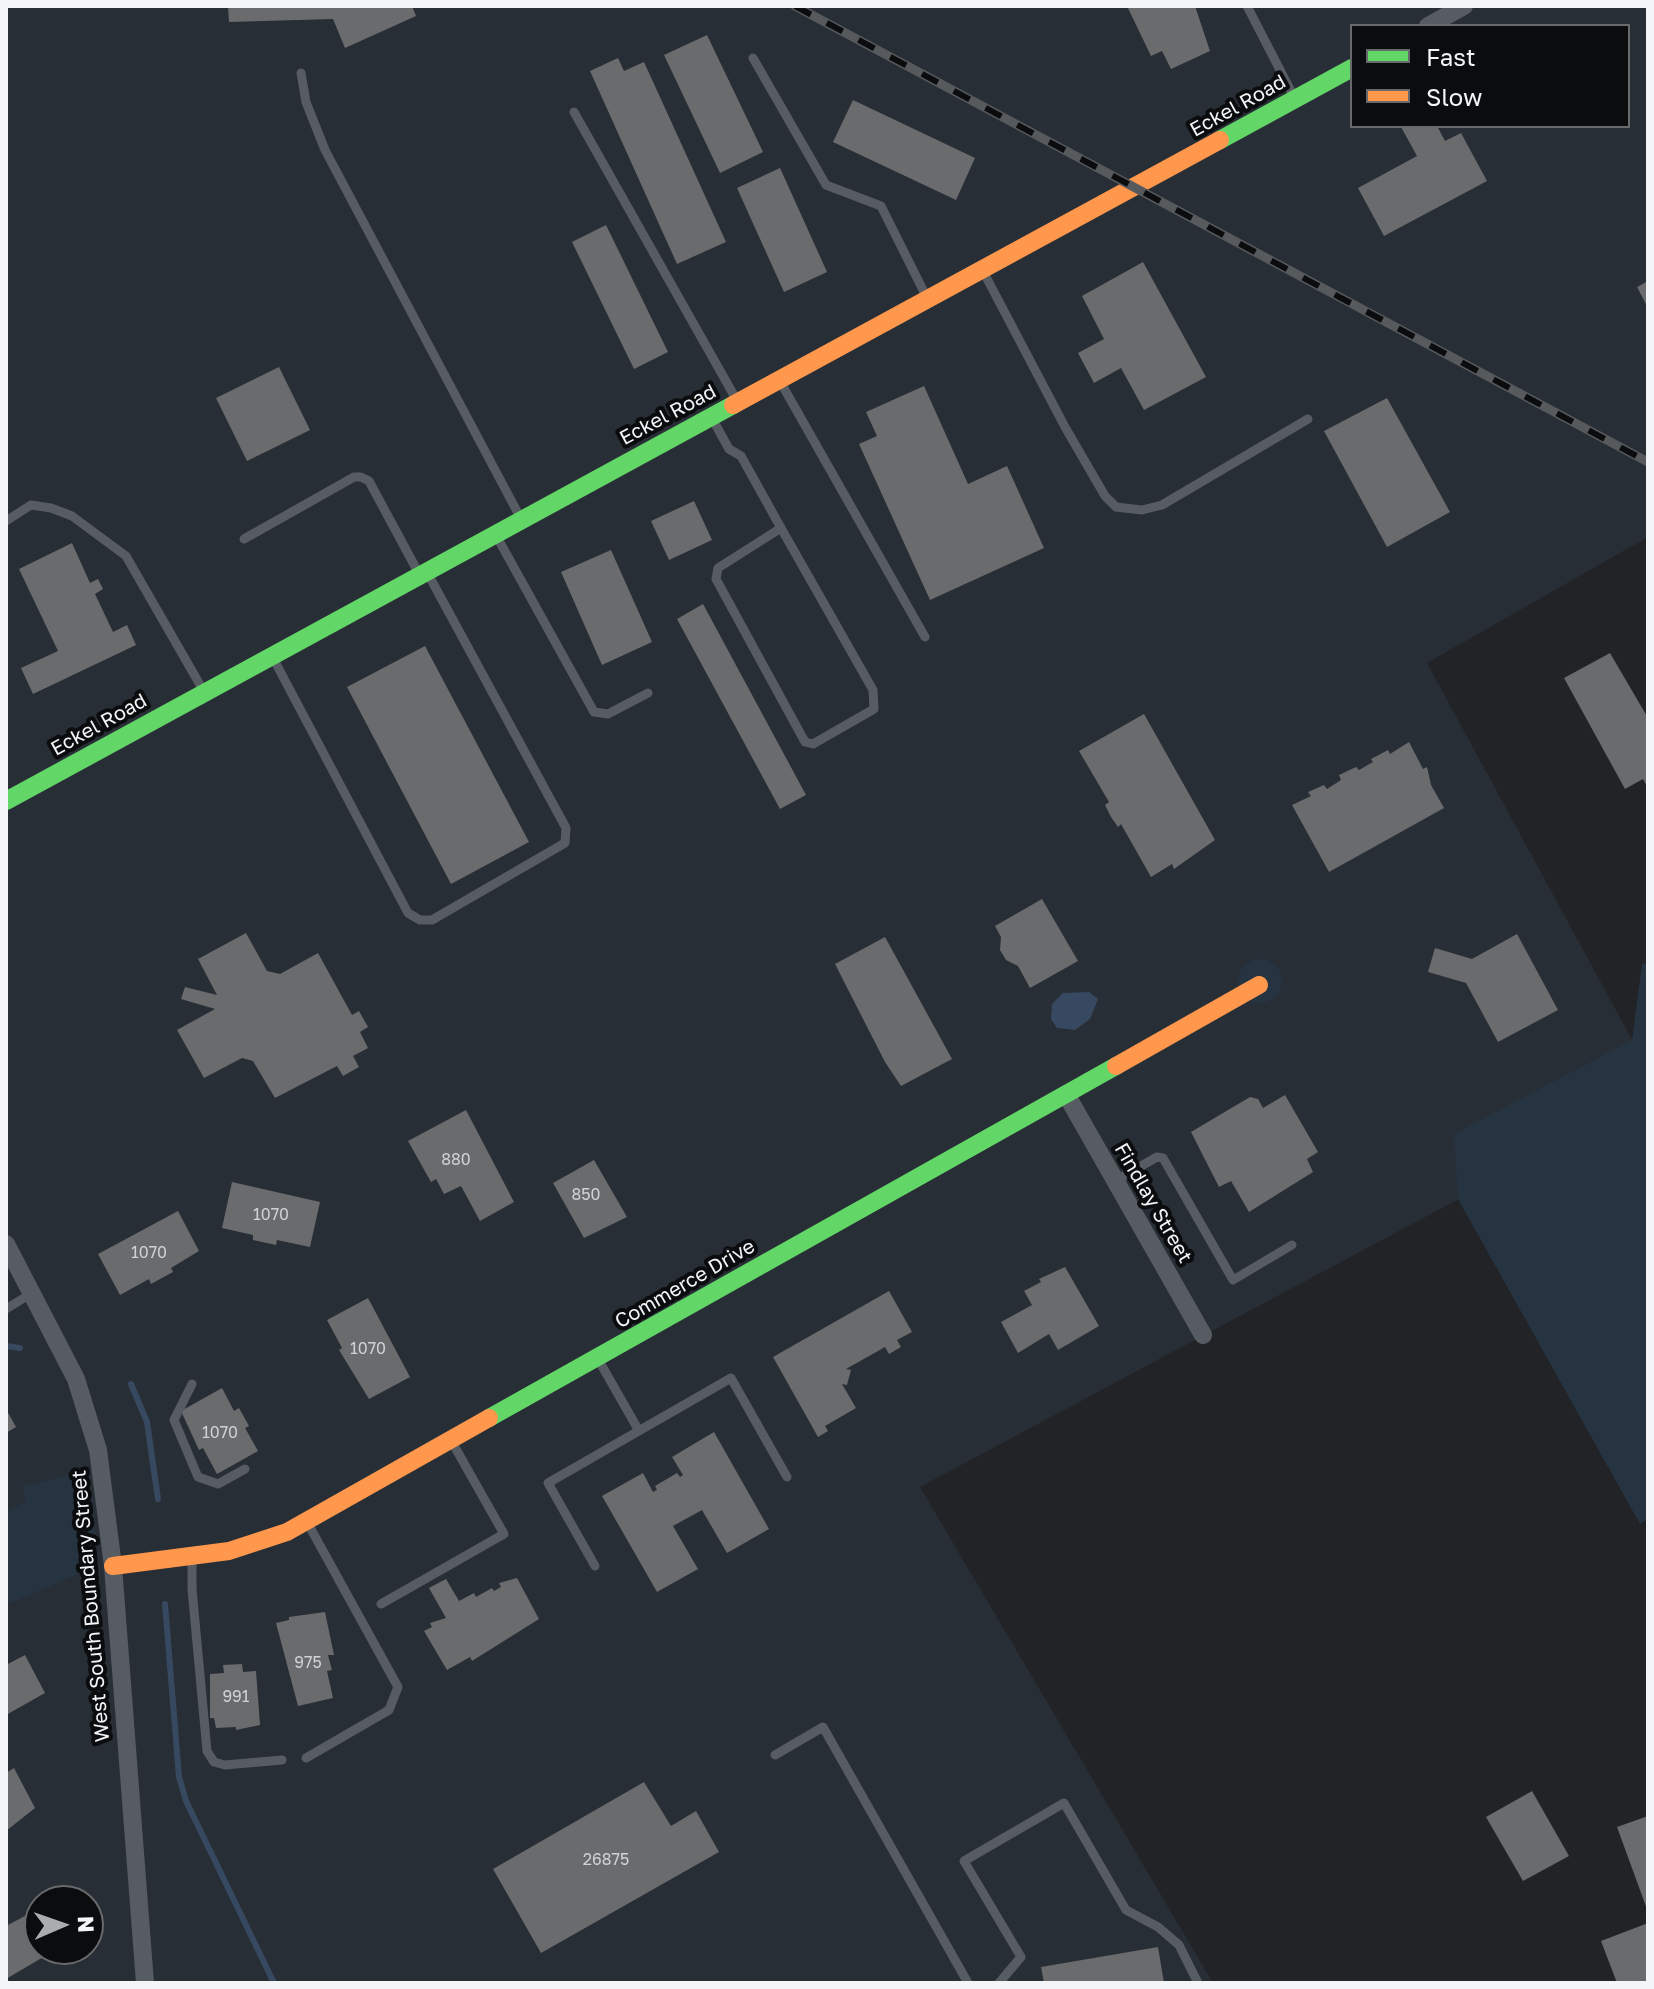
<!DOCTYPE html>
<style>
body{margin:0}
#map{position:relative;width:1654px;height:1989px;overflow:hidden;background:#212326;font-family:"Golos Text",sans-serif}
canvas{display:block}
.frame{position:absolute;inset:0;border:8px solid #f3f5f7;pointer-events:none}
.legend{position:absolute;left:1350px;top:24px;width:280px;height:104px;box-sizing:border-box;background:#0b0c0e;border:2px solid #68696b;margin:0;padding:10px 14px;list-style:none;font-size:24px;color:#f3f5f7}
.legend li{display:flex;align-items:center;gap:16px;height:40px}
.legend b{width:40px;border:2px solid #68696b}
.north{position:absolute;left:24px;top:1885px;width:80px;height:80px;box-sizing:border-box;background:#0b0c0e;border:2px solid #68696b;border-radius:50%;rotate:88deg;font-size:22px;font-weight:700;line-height:32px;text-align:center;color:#f3f5f7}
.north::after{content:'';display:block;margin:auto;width:28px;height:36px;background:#aaacae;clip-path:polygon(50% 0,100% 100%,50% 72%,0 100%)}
</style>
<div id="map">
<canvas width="1654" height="1989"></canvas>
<div class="frame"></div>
<ul class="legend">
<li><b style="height:10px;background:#63d668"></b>Fast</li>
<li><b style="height:10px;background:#ff974d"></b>Slow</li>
</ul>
<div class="north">N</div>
</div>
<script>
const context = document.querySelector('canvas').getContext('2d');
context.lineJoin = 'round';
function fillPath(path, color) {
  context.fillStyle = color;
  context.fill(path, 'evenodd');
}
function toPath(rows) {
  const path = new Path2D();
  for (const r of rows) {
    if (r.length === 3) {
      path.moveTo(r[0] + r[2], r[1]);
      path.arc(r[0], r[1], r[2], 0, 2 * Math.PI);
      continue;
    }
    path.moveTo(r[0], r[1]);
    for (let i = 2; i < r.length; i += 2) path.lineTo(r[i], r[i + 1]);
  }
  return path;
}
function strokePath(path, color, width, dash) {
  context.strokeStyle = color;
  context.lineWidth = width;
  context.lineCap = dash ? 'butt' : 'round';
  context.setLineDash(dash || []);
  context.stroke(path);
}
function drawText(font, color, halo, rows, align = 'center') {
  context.font = font + ' "Golos Text",sans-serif';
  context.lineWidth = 8;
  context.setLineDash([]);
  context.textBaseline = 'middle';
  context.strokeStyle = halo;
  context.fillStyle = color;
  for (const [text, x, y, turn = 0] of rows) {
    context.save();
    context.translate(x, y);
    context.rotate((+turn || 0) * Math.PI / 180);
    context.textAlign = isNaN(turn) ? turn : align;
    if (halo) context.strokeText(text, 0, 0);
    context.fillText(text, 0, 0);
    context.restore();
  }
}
fillPath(toPath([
 [6,6,1648,6,1648,537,1427,663,1648,1069,1648,1098,920,1487,1213,1983,6,1983],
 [1352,26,1628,26,1628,126,1352,126],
 [40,1901,88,1901,88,1949,40,1949]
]), '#282e35');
fillPath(toPath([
 [1260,981,22],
 [1648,962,1648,1519,1640,1524,1458,1199,1454,1134,1632,1040,1642,964],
 [70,1475,83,1478,92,1491,96,1558,83,1572,6,1605,6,1512,26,1501,22,1486]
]), '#263341');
fillPath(toPath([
 [1089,992,1098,999,1090,1019,1075,1030,1057,1028,1051,1019,1052,1004,1063,993]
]), '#374960');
strokePath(toPath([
 [6,1346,20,1348],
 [131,1384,147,1422,158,1499],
 [165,1604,179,1777,186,1801,274,1983]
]), '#374960', 6);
fillPath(toPath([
 [228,6,412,6,416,16,345,48,333,19,229,22],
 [1127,6,1195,6,1210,51,1171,69,1162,51,1151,56],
 [707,35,763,152,720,173,664,55],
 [618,58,624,71,644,62,726,242,677,264,590,71],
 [853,100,975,158,956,200,833,142],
 [1404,126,1437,126,1445,141,1461,133,1487,181,1384,236,1358,188,1417,156,1401,127],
 [780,168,827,272,784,292,737,188],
 [606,225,668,352,634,369,572,242],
 [1143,262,1206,377,1144,410,1121,368,1094,383,1078,353,1104,339,1082,296],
 [1648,281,1648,308,1637,287],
 [279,367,310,430,247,461,216,398],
 [924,386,968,484,1007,466,1044,548,930,600,859,444,877,436,866,412],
 [1387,398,1450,512,1387,547,1324,431],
 [694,501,712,540,669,560,651,521],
 [72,543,90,583,98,579,103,589,95,594,113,632,127,625,136,645,33,694,21,668,58,651,19,569],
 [611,550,652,642,602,665,561,572],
 [703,604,806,795,780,809,677,619],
 [425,646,529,842,451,884,347,687],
 [1610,653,1648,718,1648,788,1643,779,1625,789,1564,678],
 [1144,714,1215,840,1174,869,1172,864,1151,877,1121,824,1118,827,1111,817,1105,805,1109,802,1079,751],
 [1409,742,1423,769,1427,767,1431,785,1444,808,1329,872,1292,805,1311,796,1308,792,1324,785,1327,789,1341,780,1339,775,1356,767,1359,770,1373,762,1371,759,1388,750,1390,754],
 [1042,899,1078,961,1030,988,1018,966,1006,960,1000,950,1001,937,995,926],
 [246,933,267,971,280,974,318,953,352,1015,359,1011,368,1027,360,1032,368,1048,353,1056,359,1067,343,1076,337,1066,275,1098,253,1061,242,1058,204,1078,177,1030,215,1009,181,999,185,987,217,995,198,959],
 [1517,934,1558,1010,1498,1042,1466,983,1428,972,1435,948,1472,959],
 [885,937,952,1059,901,1086,885,1062,835,964],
 [1285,1095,1318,1152,1307,1159,1313,1172,1249,1212,1231,1181,1219,1187,1191,1132,1250,1097,1258,1099,1263,1108],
 [466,1110,514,1202,480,1221,461,1186,444,1194,436,1179,431,1182,408,1141],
 [594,1160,627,1217,584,1238,553,1183],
 [232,1182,320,1202,310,1247,277,1240,276,1245,253,1240,253,1235,222,1228],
 [178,1211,199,1251,171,1268,173,1272,151,1284,149,1279,120,1295,98,1254],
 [1065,1267,1099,1326,1058,1350,1049,1334,1018,1353,1001,1322,1032,1305,1024,1291,1041,1282,1039,1279],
 [889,1291,912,1332,897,1340,901,1347,889,1354,885,1347,846,1369,851,1370,847,1385,842,1384,856,1408,825,1426,828,1431,818,1437,773,1357],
 [368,1298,410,1377,369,1399,339,1350,342,1348,327,1320],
 [222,1388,234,1411,239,1408,249,1426,245,1428,258,1451,217,1474,203,1448,199,1450,181,1411],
 [6,1409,16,1427,6,1433],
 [714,1432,769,1529,727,1553,702,1510,673,1526,698,1569,657,1592,602,1496,643,1473,653,1492,657,1490,655,1486,677,1473,680,1477,683,1475,672,1457],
 [517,1578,539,1619,472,1661,470,1657,447,1670,424,1631,432,1627,430,1623,446,1618,429,1588,446,1579,459,1601,474,1593,476,1597,492,1588,494,1591,501,1587,499,1583],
 [325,1612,334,1655,328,1655,332,1670,327,1671,333,1698,298,1706,276,1623,289,1620,289,1617],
 [25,1655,45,1693,6,1715,6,1665],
 [242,1664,243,1672,256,1671,260,1725,236,1730,236,1727,216,1728,214,1718,210,1718,210,1674,224,1673,223,1665],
 [14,1768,35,1808,6,1831,6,1773],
 [644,1782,671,1826,696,1811,719,1852,541,1953,493,1869],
 [1532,1791,1569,1856,1523,1881,1486,1817],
 [1648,1816,1648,1912,1617,1827],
 [40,1908,40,1949,57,1949,6,1979,6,1926],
 [1648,1923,1648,1983,1617,1983,1601,1941],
 [1158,1947,1164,1983,1044,1983,1041,1967]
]), '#6a6b6d');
strokePath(toPath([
 [1247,6,1293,95],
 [753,58,826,185,881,206,926,296],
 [301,73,306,102,325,150,520,517],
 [574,112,736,399],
 [984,273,1065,427,1105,496,1116,507,1142,510,1162,505,1308,419],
 [781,383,925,637],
 [713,420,729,449,741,456,781,528,873,690,874,709,813,744,805,742,716,579,718,568,781,528],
 [6,521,31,505,51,508,72,516,126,556,203,690],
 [497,537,594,712,608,714,648,693],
 [244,539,354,477,361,477,369,481,418,572],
 [272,656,408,913,420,920,432,920,565,843,566,828,428,574],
 [1115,1181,1157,1157,1163,1158,1233,1280,1292,1245],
 [6,1309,32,1293],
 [598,1359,639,1431],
 [192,1384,174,1420,198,1477,218,1484,245,1469],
 [192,1558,192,1589,207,1751,214,1762,225,1765,282,1760],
 [595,1566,548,1483,731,1378,787,1477],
 [381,1604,504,1534,452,1442],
 [775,1755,823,1727,968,1983],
 [306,1758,389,1710,398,1687,307,1522],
 [999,1983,1021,1957,964,1861,1064,1803,1126,1910,1158,1927,1179,1945,1198,1983]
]), '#575c63', 9);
strokePath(toPath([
 [1428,26,1464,6],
 [1066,1094,1203,1335],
 [6,1244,76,1379,98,1450,113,1566,145,1983]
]), '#575c63', 18);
strokePath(toPath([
 [1220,140,1352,68],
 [6,801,733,405],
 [489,1418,1116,1066]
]), '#63d668', 18);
strokePath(toPath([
 [733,405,1220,140],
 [1116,1066,1259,985],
 [113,1566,229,1551,287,1532,489,1418]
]), '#ff974d', 18);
const rail = toPath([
 [795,6,1648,462]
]);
strokePath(rail, '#565a5d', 9);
strokePath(rail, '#0b0c0e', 6, [18]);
drawText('16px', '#d1d2d4', null, [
 ["880",456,1160],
 ["850",586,1195],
 ["1070",271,1215],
 ["1070",149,1253],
 ["1070",368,1349],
 ["1070",220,1433],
 ["975",308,1663],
 ["991",236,1697],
 ["26875",606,1860]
]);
drawText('20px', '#f3f5f7', '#0b0c0e', [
 ["Eckel Road",1238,106,-29],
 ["Eckel Road",668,415,-28],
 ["Eckel Road",99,725,-29],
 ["Findlay Street",1153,1203,60],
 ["Commerce Drive",685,1284,-30],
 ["West South Boundary Street",91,1606,-95]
]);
</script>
